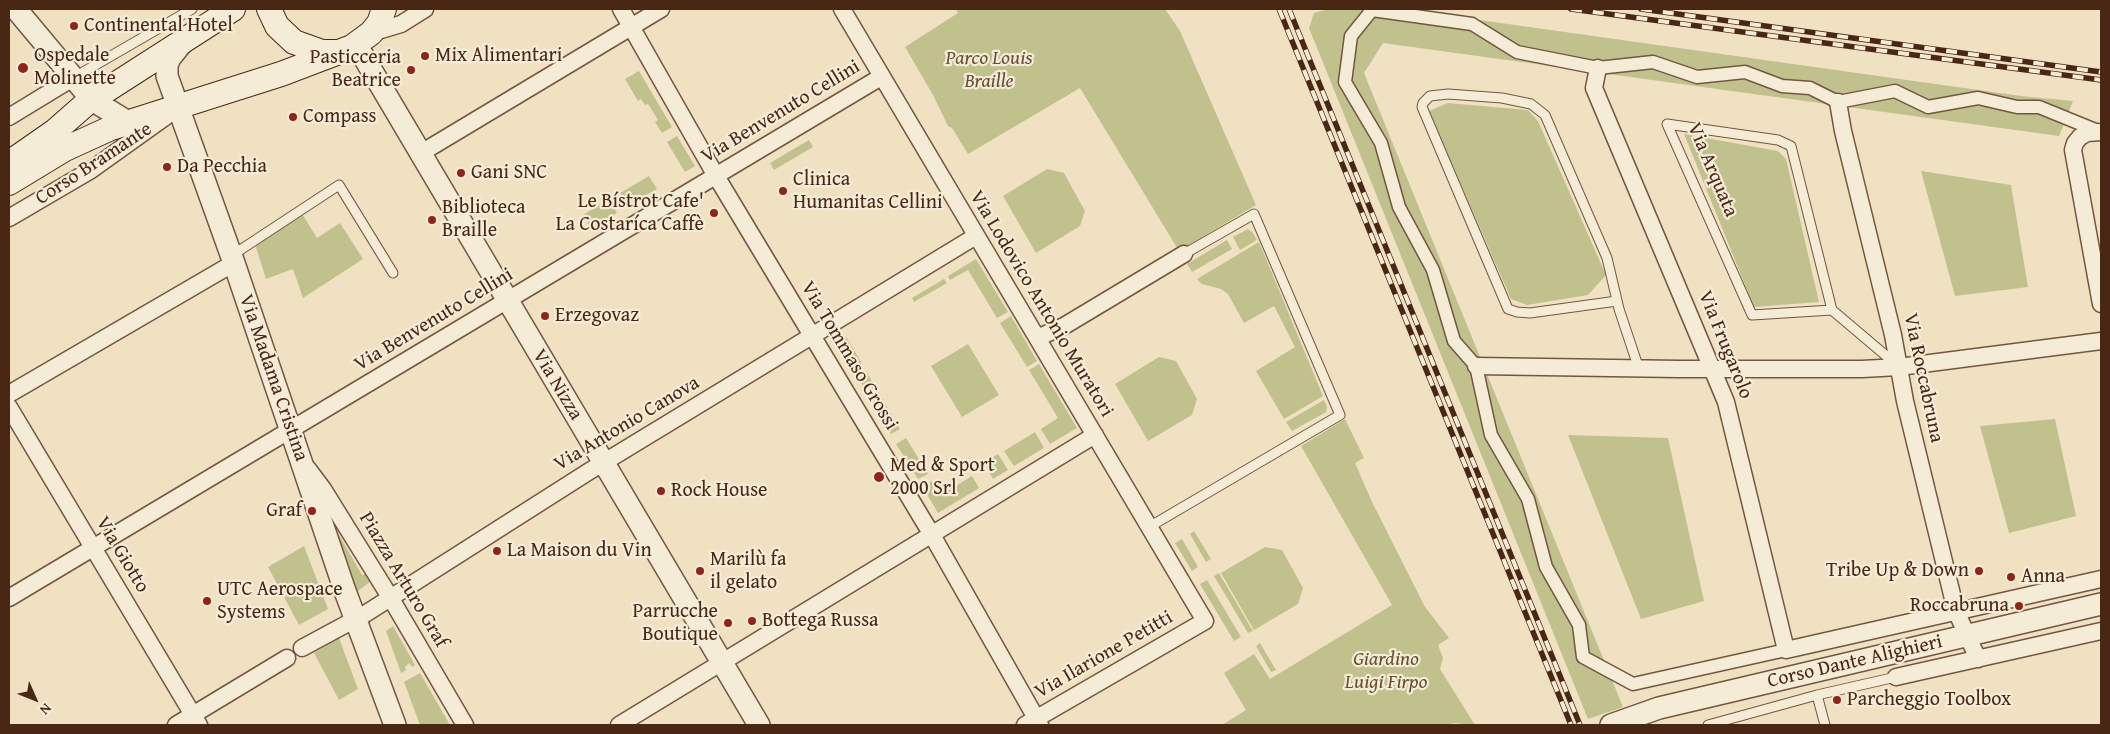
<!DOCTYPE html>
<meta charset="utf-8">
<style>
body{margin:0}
#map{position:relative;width:2110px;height:734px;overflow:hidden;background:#f0e1c3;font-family:"Gentium Book Plus",serif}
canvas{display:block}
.frame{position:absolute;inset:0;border:10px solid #4a2715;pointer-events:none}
.north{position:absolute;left:10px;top:674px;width:50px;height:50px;-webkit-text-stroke:4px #f5ecd8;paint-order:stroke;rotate:134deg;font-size:14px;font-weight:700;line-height:20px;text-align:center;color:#4a2715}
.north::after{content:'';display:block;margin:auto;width:18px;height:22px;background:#4a2715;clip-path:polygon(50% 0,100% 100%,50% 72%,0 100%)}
</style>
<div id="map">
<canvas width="2110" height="734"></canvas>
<div class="frame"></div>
<div class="north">N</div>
</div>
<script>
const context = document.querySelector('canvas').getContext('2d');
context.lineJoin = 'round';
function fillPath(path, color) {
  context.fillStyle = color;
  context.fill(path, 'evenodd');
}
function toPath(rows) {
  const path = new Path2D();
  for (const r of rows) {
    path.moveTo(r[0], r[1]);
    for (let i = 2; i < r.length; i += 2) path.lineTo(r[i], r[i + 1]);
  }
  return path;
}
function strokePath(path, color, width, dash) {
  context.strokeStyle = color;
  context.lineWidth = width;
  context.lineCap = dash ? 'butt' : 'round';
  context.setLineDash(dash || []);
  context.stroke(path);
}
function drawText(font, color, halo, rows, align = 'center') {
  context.font = font + ' "Gentium Book Plus",serif';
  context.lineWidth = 4.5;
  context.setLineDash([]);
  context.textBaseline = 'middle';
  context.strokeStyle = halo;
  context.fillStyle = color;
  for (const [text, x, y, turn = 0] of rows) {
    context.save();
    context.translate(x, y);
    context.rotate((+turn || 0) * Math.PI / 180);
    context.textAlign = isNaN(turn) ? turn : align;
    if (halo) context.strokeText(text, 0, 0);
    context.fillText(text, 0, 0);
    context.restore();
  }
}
fillPath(toPath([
 [956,9,1165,9,1180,31,1256,205,1179,251,1080,88,968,154,952,128,948,126,933,95,905,47,958,13],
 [1328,9,1401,9,2021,96,2073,101,2059,136,1383,43,1364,73,1623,707,1588,719,1309,28,1314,13],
 [639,71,672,127,662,133,655,122,658,120,648,104,645,105,641,99,638,101,625,79],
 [1448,103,1528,110,1538,121,1606,275,1588,295,1527,305,1511,299,1429,111],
 [1684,134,1778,151,1786,159,1819,302,1754,307],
 [677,136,695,166,685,172,667,142],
 [809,140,813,147,774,170,770,163],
 [1047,169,1064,173,1085,211,1080,226,1036,253,1003,196],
 [1921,171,2011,185,2028,287,1955,296],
 [649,176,657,189,627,206,620,193],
 [609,199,617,213,591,229,583,215],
 [301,212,317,238,340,223,363,259,303,298,293,269,266,279,255,244],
 [1248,229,1253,233,1257,240,1240,250,1233,237],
 [1227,240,1232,249,1192,272,1187,264],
 [1259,242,1323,396,1284,419,1256,371,1295,347,1274,306,1244,323,1228,294,1221,289,1202,284,1197,279],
 [976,259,1008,312,997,318,968,270,950,280,948,276],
 [944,279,947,283,914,302,912,298],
 [1011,316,1037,361,1027,367,1000,323],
 [846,337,862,363,853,369,837,343],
 [968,344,999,395,962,417,931,366],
 [1159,357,1176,361,1197,399,1192,415,1148,441,1115,384],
 [1039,364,1077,428,1050,444,1041,429,1058,418,1029,370],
 [866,371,900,429,891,434,857,376],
 [1324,400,1327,407,1326,412,1292,431,1286,422],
 [1345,419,1364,458,1355,463,1372,502,1425,607,1449,638,1438,645,1443,658,1440,669,1475,725,1455,723,1443,725,1222,725,1246,710,1224,673,1254,654,1270,679,1392,605,1301,446],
 [2055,419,2076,516,2009,533,1980,426],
 [1035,432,1044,448,1014,466,1004,451],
 [1568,435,1668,438,1704,601,1641,619],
 [906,438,928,474,918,479,896,444],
 [998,454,1008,470,993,479,984,463],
 [972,476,979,488,938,513,922,486,932,481,941,495],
 [334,526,362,575,366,574,370,582,355,593,331,528],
 [1194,531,1211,559,1206,562,1190,534],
 [1182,539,1198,567,1192,571,1175,543],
 [304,546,328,609,299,625,268,567],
 [1265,547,1282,550,1303,588,1298,604,1254,630,1221,573],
 [1219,573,1253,631,1248,633,1214,576],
 [1207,580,1241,637,1234,641,1200,584],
 [393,626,415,665,412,667,409,663,405,667,406,670,401,673,386,631],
 [339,638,358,689,339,700,314,653],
 [1260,643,1276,670,1271,672,1256,646],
 [420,673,450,725,420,725,404,682]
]), '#c1c18e');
const service = toPath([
 [73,78,192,9],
 [231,256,339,185,393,273],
 [1617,301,1530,313,1517,312,1508,309,1422,107,1423,103,1430,96,1448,94,1502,98,1531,104,1545,115,1607,258,1619,309,1639,369],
 [1832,310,1752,315,1667,124,1778,140,1791,146,1832,310,1897,365],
 [1149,527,1340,415,1254,214,1184,254],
 [1817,695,1825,725],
 [1708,725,1817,695,1896,677]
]);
const pedestrian = toPath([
 [1786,650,1633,684,1583,657,1579,625,1546,567,1528,499,1491,435,1476,366,1454,341,1433,270,1399,207,1381,143,1345,82,1351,36,1372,10,1472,24,1517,52,1598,68,1653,62,1697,77,1745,72,1782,86,1810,88,1838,102,1895,91,1928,107,1978,98,2017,107,2039,107,2098,131]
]);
const minor = toPath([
 [621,9,716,176,932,535,1040,725],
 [842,9,1205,621,1025,725],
 [371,33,401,24,425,9],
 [1598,68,1594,88,1726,402,1786,650,2101,579],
 [1838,102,1843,131,1893,335,1905,401,1956,611,1978,659],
 [9,117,73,78],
 [2101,132,2087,133,2080,137,2075,143,2073,150,2101,304],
 [421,153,661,9],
 [9,218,91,170,168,115],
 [1037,338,1064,326,1184,254],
 [1476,366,1679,369,1862,369,1899,367,2101,341],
 [9,394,234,263],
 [9,407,199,725],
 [308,469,323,489,390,597,465,725],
 [9,598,881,77],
 [302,648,365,614,588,472,976,236],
 [1896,677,2101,631],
 [176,725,287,658],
 [619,725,1095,435]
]);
const tertiary = toPath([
 [16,9,92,100,128,122],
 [183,42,170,58,167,65,167,76,234,263,345,591,395,725],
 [356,44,759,725],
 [1611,725,1659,708,2101,604]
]);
const secondary = toPath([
 [269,9,277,26,294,42,322,52,339,52,352,47,371,33,379,23,384,9],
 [9,163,55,131,88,102,233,9],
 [9,183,65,149,111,128,281,74,339,52]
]);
strokePath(service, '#745640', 11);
strokePath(pedestrian, '#745640', 15);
strokePath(minor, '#745640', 19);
strokePath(tertiary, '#745640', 24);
strokePath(secondary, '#4a2715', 26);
strokePath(service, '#f5ecd8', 9);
strokePath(pedestrian, '#f5ecd8', 12);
strokePath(minor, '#f5ecd8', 16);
strokePath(tertiary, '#f5ecd8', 21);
strokePath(secondary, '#f5ecd8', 24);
const rail = toPath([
 [1279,9,1571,725],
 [1289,9,1580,725],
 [1571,9,2101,80],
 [1641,9,2101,72]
]);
strokePath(rail, '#4a2715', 5.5);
strokePath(rail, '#f5ecd8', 4, [11]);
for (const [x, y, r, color] of [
 [74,26,5,"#8f2418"],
 [425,56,5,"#8f2418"],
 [23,68,6,"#8f2418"],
 [411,70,5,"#8f2418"],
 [293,117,5,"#8f2418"],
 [167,167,5,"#8f2418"],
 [461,173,5,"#8f2418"],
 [783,191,5,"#8f2418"],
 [714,213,5,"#8f2418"],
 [432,220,5,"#8f2418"],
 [545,316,5,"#8f2418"],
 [879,477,6,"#8f2418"],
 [661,491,5,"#8f2418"],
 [312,511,5,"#8f2418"],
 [497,551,5,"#8f2418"],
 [700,571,5,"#8f2418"],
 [1979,571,5,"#8f2418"],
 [2011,577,5,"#8f2418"],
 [207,601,5,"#8f2418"],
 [2019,606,5,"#8f2418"],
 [752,621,5,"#8f2418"],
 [728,623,5,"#8f2418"],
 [1837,700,5,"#8f2418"]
]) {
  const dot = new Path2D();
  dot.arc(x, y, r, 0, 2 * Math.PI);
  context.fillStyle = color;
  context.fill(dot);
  strokePath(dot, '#f5ecd8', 2);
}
drawText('20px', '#4a2715', '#f5ecd8', [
 ["Continental Hotel",84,26],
 ["Ospedale",34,56],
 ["Molinette",34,79],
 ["Mix Alimentari",435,56],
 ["Pasticceria",401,58,"right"],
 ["Beatrice",401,81,"right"],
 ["Compass",303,117],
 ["Da Pecchia",177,167],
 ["Gani SNC",471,173],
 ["Clinica",793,180],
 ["Humanitas Cellini",793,203],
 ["Le Bístrot Cafe'",704,202,"right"],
 ["La Costaríca Caffè",704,225,"right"],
 ["Biblioteca",442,208],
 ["Braille",442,231],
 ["Erzegovaz",555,316],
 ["Med & Sport",890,466],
 ["2000 Srl",890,489],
 ["Rock House",671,491],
 ["Graf",302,511,"right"],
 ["La Maison du Vin",507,551],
 ["Marilù fa",710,560],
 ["il gelato",710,583],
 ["Tribe Up & Down",1969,571,"right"],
 ["Anna",2021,577],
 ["UTC Aerospace",217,590],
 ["Systems",217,613],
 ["Roccabruna",2009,606,"right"],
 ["Parrucche",718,612,"right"],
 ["Boutique",718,635,"right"],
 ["Bottega Russa",762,621],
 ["Parcheggio Toolbox",1847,700]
], 'left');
drawText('italic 20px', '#684e33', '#f5ecd8', [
 ["Parco Louis",989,59],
 ["Braille",989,82],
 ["Giardino",1386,660],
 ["Luigi Firpo",1386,683]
]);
drawText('20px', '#4a2715', '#f5ecd8', [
 ["Via Benvenuto Cellini",781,112,-31],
 ["Corso Bramante",94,164,-33],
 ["Via Arquata",1712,170,67],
 ["Via Lodovico Antonio Muratori",1041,304,59],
 ["Via Benvenuto Cellini",434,320,-31],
 ["Via Frugarolo",1725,345,68],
 ["Via Tommaso Grossi",849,356,59],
 ["Via Madama Cristina",273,378,71],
 ["Via Roccabruna",1923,378,78],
 ["Via Nizza",557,385,59],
 ["Via Antonio Canova",627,424,-31],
 ["Via Giotto",122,555,59],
 ["Piazza Arturo Graf",403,580,59],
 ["Via Ilarione Petitti",1104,655,-30],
 ["Corso Dante Alighieri",1855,662,-13]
]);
</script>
